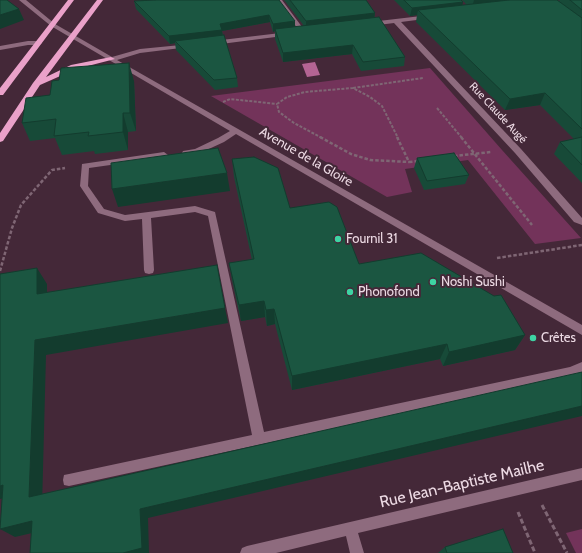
<!DOCTYPE html>
<meta charset="utf-8">
<style>
body{margin:0}
canvas{display:block;background:#442838}
</style>
<canvas width="582" height="553"></canvas>
<script>
const context = document.querySelector('canvas').getContext('2d');
context.lineJoin = 'round';
function fillPath(path, color) {
  context.fillStyle = color;
  context.fill(path, 'evenodd');
}
function toPath(rows) {
  const path = new Path2D();
  for (const r of rows) {
    path.moveTo(r[0], r[1]);
    for (let i = 2; i < r.length; i += 2) path.lineTo(r[i], r[i + 1]);
  }
  return path;
}
function strokePath(path, color, width, dash) {
  context.strokeStyle = color;
  context.lineWidth = width;
  context.lineCap = dash ? 'butt' : 'round';
  context.setLineDash(dash || []);
  context.stroke(path);
}
function drawText(font, color, halo, rows, align = 'center') {
  context.font = font + ' Cabin,sans-serif';
  context.lineWidth = 4;
  context.setLineDash([]);
  context.textBaseline = 'middle';
  context.strokeStyle = halo;
  context.fillStyle = color;
  for (const [text, x, y, turn = 0] of rows) {
    context.save();
    context.translate(x, y);
    context.rotate((+turn || 0) * Math.PI / 180);
    context.textAlign = isNaN(turn) ? turn : align;
    if (halo) context.strokeText(text, 0, 0);
    context.fillText(text, 0, 0);
    context.restore();
  }
}
fillPath(toPath([
 [430,68,502,150,581,238,535,244,468,160,405,169,412,192,387,197,211,96],
 [582,529,582,553,576,553,566,533]
]), '#73335a');
fillPath(toPath([
 [315,62,320,75,307,77,302,64]
]), '#b46493');
strokePath(toPath([
 [353,88,423,78],
 [223,102,230,99,277,104],
 [437,108,462,138],
 [322,138,294,123,279,112,277,104,287,97,305,92,353,88,370,97,382,106,398,138]
]), '#7f6674', 2, [3, 1.5]);
strokePath(toPath([
 [320,137,351,154,370,160,409,162],
 [397,137,409,162],
 [461,137,532,225],
 [454,156,491,152],
 [409,162,419,161],
 [497,258,582,245],
 [0,271,12,228,21,205,52,170,65,168]
]), '#7f6674', 2.5, [3.5, 2]);
strokePath(toPath([
 [542,505,567,553],
 [518,512,535,553]
]), '#7f6674', 3, [5, 2.5]);
fillPath(toPath([
 [19,0,26,0,55,24,112,57,140,49,191,44,192,45,189,47,140,53,117,60,582,325,582,335,236,134,224,142,200,153,183,155,182,153,183,151,195,149,218,138,230,131,51,26,19,0],
 [276,0,282,0,305,31,305,33,301,33,276,0],
 [430,15,433,17,432,18,401,22,521,149,582,218,582,225,574,222,515,153,394,23,370,26,367,24,370,22,430,15],
 [289,32,292,34,291,35,213,45,210,43,213,41,289,32],
 [28,41,39,41,42,43,39,45,28,45,0,50,0,46,28,41],
 [164,152,168,155,167,157,89,168,88,186,104,209,125,215,195,206,215,212,264,432,570,367,582,362,582,372,571,377,69,486,64,485,63,480,64,475,69,474,252,435,208,216,195,212,151,218,154,270,153,273,149,274,145,273,144,270,142,219,125,221,98,213,80,186,82,164,164,152],
 [582,468,582,480,358,533,364,553,350,553,346,536,276,553,240,553,242,548,247,546,582,468]
]), '#8e6b7e');
fillPath(toPath([
 [68,0,74,0,3,95,0,95,0,88,68,0],
 [97,0,103,0,46,77,71,65,111,57,115,59,76,69,40,85,3,141,0,142,0,133,33,83,97,0]
]), '#eaa1c9');
fillPath(toPath([
 [279,0,295,27,304,26,284,0,366,0,375,13,374,18,405,57,404,66,361,71,352,54,283,62,275,39,275,31,273,32,270,22,222,31,223,35,237,78,238,87,215,90,176,50,175,43,170,44,136,9,134,1],
 [394,0,461,0,463,2,462,5,467,5,462,0,557,0,559,1,560,0,582,0,582,183,554,154,560,142,574,139,540,105,505,110,416,22,417,15,410,16],
 [134,81,136,131,128,132,128,150,95,154,94,151,62,155,55,138,30,141,22,123,50,95],
 [417,158,469,175,465,184,424,190,414,168],
 [232,159,290,208,359,264,525,335,515,350,443,366,440,359,292,390,275,324,267,326,265,317,241,321,232,280,229,263,252,260,234,177],
 [445,547,513,553,438,553]
]), '#174a38');
fillPath(toPath([
 [474,0,543,0,472,8],
 [463,2,461,10,418,10,417,15,410,16,412,8],
 [19,9,24,20,0,29,0,15],
 [375,13,374,20,306,28,306,21],
 [269,15,270,22,222,31,223,38,175,41,175,43,170,44,169,36,220,24],
 [295,21,295,29,275,29,275,31,273,32,273,24],
 [353,45,352,54,283,62,283,53],
 [129,63,134,81,136,131,130,113],
 [545,93,540,105,505,110,510,99],
 [123,113,128,132,128,150,123,132],
 [227,173,230,191,118,207,112,189],
 [37,268,47,284,47,309,37,294],
 [264,301,265,317,241,321,239,305],
 [225,308,228,323,46,355,42,507,29,497,35,340],
 [274,309,275,324,267,326,266,310],
 [525,335,515,350,443,366,449,352],
 [447,344,440,359,292,390,292,376],
 [582,406,582,416,148,518,149,553,123,553,140,509],
 [3,485,17,495,0,499,0,486],
 [32,521,45,530,15,537,0,529]
]), '#133c2e');
const building = toPath([
 [0,0,7,0,19,9,0,15,0,0],
 [155,0,279,0,295,21,273,24,269,15,220,24,222,30,169,36,134,1,155,0],
 [290,0,366,0,375,13,306,21,290,0],
 [404,0,461,0,463,2,412,8,404,0],
 [509,0,557,0,582,18,582,129,545,93,510,99,418,10,509,0],
 [570,0,582,0,582,10,570,0],
 [379,17,405,57,363,62,353,45,283,53,275,29,379,17],
 [224,35,237,78,214,80,175,41,224,35],
 [129,63,130,113,123,113,123,132,88,136,89,132,54,136,56,119,22,123,26,98,50,95,52,81,59,80,61,68,129,63],
 [582,137,582,165,560,142,582,137],
 [218,148,227,173,112,189,111,163,218,148],
 [454,153,469,175,427,181,417,158,454,153],
 [254,157,278,168,290,208,329,202,337,207,359,264,421,253,494,296,501,295,525,335,449,352,447,344,292,376,274,309,266,310,264,301,239,305,229,263,254,259,232,159,254,157],
 [217,265,225,308,35,340,29,497,582,372,582,406,140,509,142,548,123,553,30,553,32,521,0,529,3,485,0,486,0,274,37,268,37,294,217,265],
 [503,529,513,553,447,553,445,547,503,529]
]);
fillPath(building, '#1b5641');
strokePath(building, '#133c2e', 1);
for (const [x, y, r, color] of [
 [338,239,4,"#3ed4a3"],
 [433,282,4,"#3ed4a3"],
 [350,292,4,"#3ed4a3"],
 [533,338,4,"#3ed4a3"]
]) {
  const dot = new Path2D();
  dot.arc(x, y, r, 0, 2 * Math.PI);
  context.fillStyle = color;
  context.fill(dot);
  strokePath(dot, '#442838', 1.5);
}
drawText('11px', '#eddae4', '#442838', [
 ["Rue Claude Augé",498,113,47]
]);
drawText('13px', '#eddae4', '#442838', [
 ["Avenue de la Gloire",306,157,30]
]);
drawText('13px', '#eddae4', '#442838', [
 ["Fournil 31",346,239],
 ["Noshi Sushi",441,282],
 ["Phonofond",358,292],
 ["Crêtes",541,338]
], 'left');
drawText('16px', '#eddae4', '#442838', [
 ["Rue Jean-Baptiste Mailhe",462,484,-13]
]);
</script>
